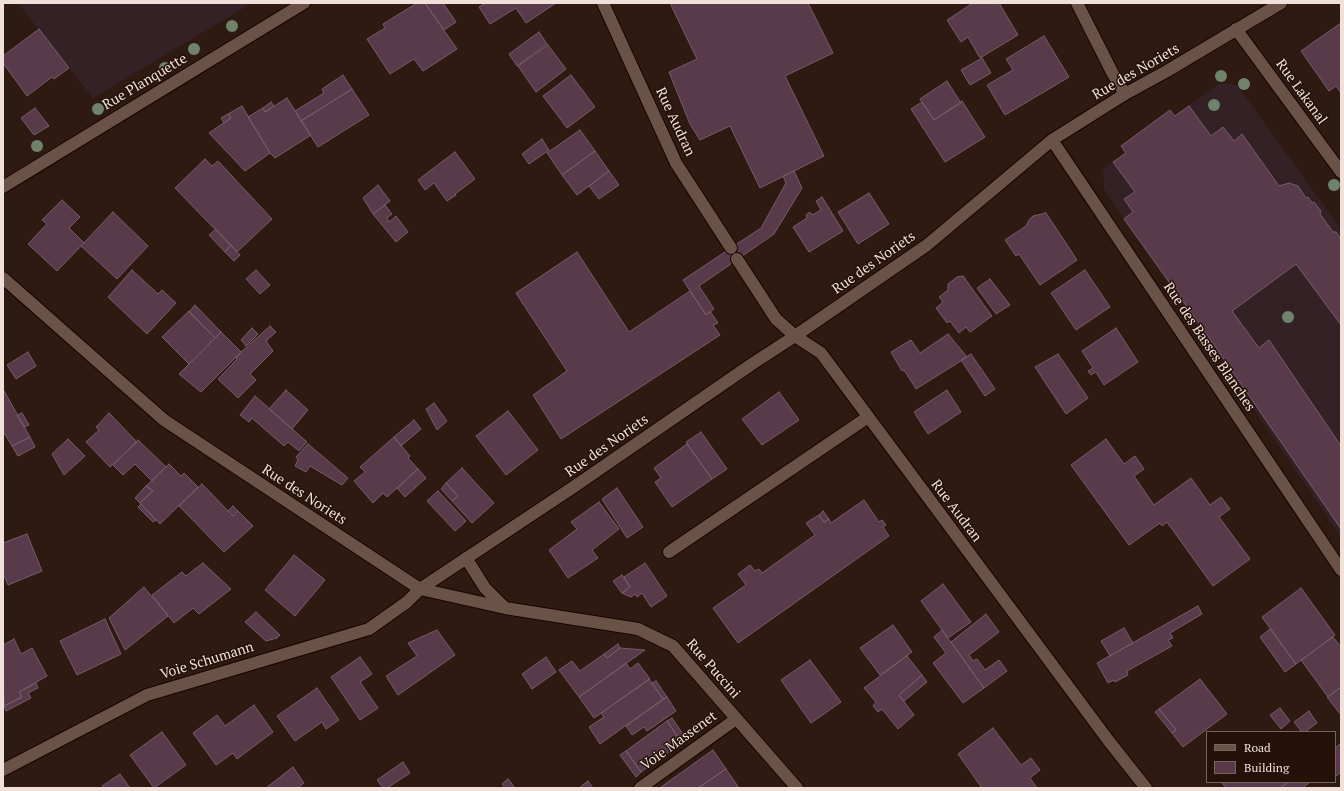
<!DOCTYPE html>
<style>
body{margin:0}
#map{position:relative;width:1344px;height:791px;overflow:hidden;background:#2f1a11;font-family:"PT Serif",serif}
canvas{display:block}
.frame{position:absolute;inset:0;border:4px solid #efe0da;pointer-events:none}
.legend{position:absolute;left:1206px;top:731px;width:130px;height:52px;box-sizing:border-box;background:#251108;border:1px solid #76645c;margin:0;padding:5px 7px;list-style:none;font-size:12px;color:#efe0da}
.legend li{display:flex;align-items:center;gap:8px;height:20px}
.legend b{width:20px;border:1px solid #76645c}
</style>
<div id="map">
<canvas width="1344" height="791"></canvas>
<div class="frame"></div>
<ul class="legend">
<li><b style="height:5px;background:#6b5247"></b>Road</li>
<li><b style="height:11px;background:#583a4a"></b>Building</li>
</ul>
</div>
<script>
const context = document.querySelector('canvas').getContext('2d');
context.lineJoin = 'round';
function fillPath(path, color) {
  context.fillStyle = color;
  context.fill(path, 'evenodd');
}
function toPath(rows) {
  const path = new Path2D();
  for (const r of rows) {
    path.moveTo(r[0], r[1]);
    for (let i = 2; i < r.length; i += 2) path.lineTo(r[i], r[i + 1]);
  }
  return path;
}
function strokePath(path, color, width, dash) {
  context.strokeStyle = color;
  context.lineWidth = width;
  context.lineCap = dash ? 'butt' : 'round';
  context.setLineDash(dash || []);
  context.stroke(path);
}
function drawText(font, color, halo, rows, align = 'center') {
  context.font = font + ' "PT Serif",serif';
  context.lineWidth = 3;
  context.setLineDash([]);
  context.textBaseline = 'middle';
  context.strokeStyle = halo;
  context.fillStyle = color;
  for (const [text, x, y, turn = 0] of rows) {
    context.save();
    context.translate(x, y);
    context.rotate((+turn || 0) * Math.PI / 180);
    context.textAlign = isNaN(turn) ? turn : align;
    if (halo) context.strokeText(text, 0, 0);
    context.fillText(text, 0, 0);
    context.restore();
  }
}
fillPath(toPath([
 [18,3,252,3,93,98],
 [1220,83,1237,85,1341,229,1341,537,1104,189,1103,169,1126,153,1121,146,1170,110,1175,116]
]), '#342126');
const building = toPath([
 [417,3,425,3,457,49,423,71,414,59,390,74,367,39,385,28,383,24,417,3],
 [425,3,443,3,456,22,444,30,425,3],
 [486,3,556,3,526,23,516,8,490,24,479,7,486,3],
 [670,3,808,3,833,53,785,76,824,156,760,188,730,126,700,140,690,124,669,72,697,59,670,3],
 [973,3,999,3,1018,35,980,58,968,37,961,42,947,20,973,3],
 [1341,23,1341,93,1336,86,1329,91,1301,51,1341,23],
 [39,29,69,68,54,79,52,77,27,96,3,63,3,56,39,29],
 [539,32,547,44,517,66,509,54,539,32],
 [1044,36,1069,77,1005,115,987,85,1013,70,1006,59,1044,36],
 [548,45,566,69,536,92,518,66,548,45],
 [982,58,991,73,970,85,961,70,982,58],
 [343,75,352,89,301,121,295,111,324,93,322,89,343,75],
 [571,75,595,107,567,128,543,96,571,75],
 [947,81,961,103,934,120,920,99,947,81],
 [352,89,369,115,318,147,301,121,352,89],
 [287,98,311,135,275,158,270,153,248,117,263,108,265,112,287,98],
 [962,101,985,137,945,162,911,109,922,102,934,120,962,101],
 [271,102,274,106,265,112,263,108,271,102],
 [242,106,270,153,245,171,209,133,231,118,228,114,242,106],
 [1189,106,1211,136,1223,127,1234,141,1242,134,1279,186,1289,183,1298,186,1306,198,1308,197,1312,203,1314,202,1321,211,1320,214,1333,232,1336,232,1341,239,1341,325,1296,264,1232,311,1259,348,1269,340,1341,446,1341,529,1210,339,1124,219,1133,212,1124,199,1135,192,1113,162,1126,153,1121,146,1170,110,1175,116,1189,106],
 [35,108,49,126,34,135,21,118,35,108],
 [228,114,231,118,224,123,221,118,228,114],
 [580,130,595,151,562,175,547,153,580,130],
 [542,139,549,150,529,164,522,154,542,139],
 [595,151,609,171,577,195,562,175,595,151],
 [455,152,475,179,455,194,456,195,447,201,434,183,425,190,418,180,455,152],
 [205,159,212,166,218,161,272,219,237,252,175,188,205,159],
 [609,171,619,185,599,199,589,186,609,171],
 [794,171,802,188,774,234,699,286,714,309,706,315,683,280,761,228,786,183,783,176,794,171],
 [378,185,390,201,373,214,363,198,378,185],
 [869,193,889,224,858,244,838,212,869,193],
 [822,197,843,231,809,252,793,227,807,218,806,215,810,212,812,215,821,210,816,201,822,197],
 [62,200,80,217,69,228,84,243,57,271,28,244,47,224,42,220,62,200],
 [385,205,392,214,387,218,389,222,396,216,408,232,396,242,373,214,385,205],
 [113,212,148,246,117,279,81,246,113,212],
 [1046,213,1077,260,1040,285,1019,254,1016,256,1005,240,1026,226,1029,220,1033,216,1046,213],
 [216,229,231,245,225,252,209,235,216,229],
 [231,245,240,255,234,261,225,252,231,245],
 [577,252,629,332,690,291,706,315,710,311,718,323,713,325,720,335,561,439,533,395,567,371,516,293,577,252],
 [132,270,158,294,162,290,176,303,147,334,108,297,132,270],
 [256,270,270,285,260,294,246,279,256,270],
 [1085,270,1110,307,1076,330,1051,293,1085,270],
 [963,276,992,316,970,332,966,327,959,333,950,321,947,323,936,308,943,302,939,297,948,290,948,284,957,277,963,276],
 [990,279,1010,305,996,314,977,288,990,279],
 [195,305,221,332,215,338,189,312,195,305],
 [189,311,215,338,189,364,162,337,189,311],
 [270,326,276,332,266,341,273,351,250,374,256,380,238,398,218,379,237,359,236,358,241,352,270,326],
 [252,328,258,334,246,346,241,340,252,328],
 [1116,328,1138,362,1104,385,1096,372,1091,375,1088,371,1093,368,1082,351,1116,328],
 [221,332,241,352,201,392,179,374,221,332],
 [948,334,967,357,916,389,904,370,902,371,891,352,911,340,920,353,948,334],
 [28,352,36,366,16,379,7,365,28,352],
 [971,354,995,389,985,396,961,360,971,354],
 [1058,354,1088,398,1066,414,1035,367,1058,354],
 [3,389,30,437,12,446,3,431,3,389],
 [286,390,308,410,292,429,269,409,286,390],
 [947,390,961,412,928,434,914,412,947,390],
 [779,392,799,420,762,445,742,419,779,392],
 [255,396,307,442,299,451,288,442,284,446,252,418,249,422,240,415,255,396],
 [434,403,447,421,437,430,426,409,434,403],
 [508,411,538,450,506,475,476,436,508,411],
 [22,413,29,425,24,427,17,415,22,413],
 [109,413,137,442,110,467,86,442,99,430,96,427,109,413],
 [414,420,421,429,401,446,394,437,414,420],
 [701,432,727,469,712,479,686,442,701,432],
 [30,437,35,447,18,456,12,446,30,437],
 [394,437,410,456,408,458,418,469,387,497,383,493,373,503,354,481,365,472,360,467,394,437],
 [68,439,85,456,64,475,52,454,68,439],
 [1106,439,1124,464,1135,456,1144,469,1134,476,1154,505,1191,478,1210,505,1221,497,1230,509,1219,517,1250,559,1213,586,1167,522,1162,526,1160,523,1129,545,1071,465,1106,439],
 [138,440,166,467,152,481,135,464,123,475,113,465,138,440],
 [308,444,348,478,342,485,310,466,306,472,295,466,298,460,296,457,308,444],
 [687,444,712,479,672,507,655,482,661,478,654,468,687,444],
 [169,464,181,476,184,473,198,487,160,524,140,503,153,491,146,486,169,464],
 [462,468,494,503,472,523,452,501,458,496,446,483,462,468],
 [418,469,426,478,405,497,397,488,418,469],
 [446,483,458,496,452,501,441,489,446,483],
 [202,484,233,516,238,511,253,526,224,552,179,506,202,484],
 [146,486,153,491,140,503,135,498,146,486],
 [617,488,643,527,627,538,602,499,617,488],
 [438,491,466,521,455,531,427,501,438,491],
 [864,500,879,522,882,520,886,525,883,527,889,536,738,643,713,608,746,585,738,574,750,565,755,571,759,569,762,573,815,535,806,523,819,515,824,522,829,519,831,523,864,500],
 [599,502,619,529,592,550,598,558,568,578,549,550,577,529,571,522,599,502],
 [141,504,156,520,153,522,138,507,141,504],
 [233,506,238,511,233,516,228,511,233,506],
 [823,511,829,519,824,522,819,515,823,511],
 [27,534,42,571,8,585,3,573,3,543,27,534],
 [294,555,325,580,295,616,265,590,294,555],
 [203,563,231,589,199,614,193,608,174,623,152,595,182,572,186,576,203,563],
 [645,563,667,596,651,607,642,593,637,597,635,594,631,597,622,593,630,587,624,577,645,563],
 [622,575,630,587,622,593,613,581,622,575],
 [943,584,971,622,948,638,921,601,943,584],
 [144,587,168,616,125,650,109,618,144,587],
 [1301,588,1335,635,1296,664,1262,617,1301,588],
 [1198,606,1202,614,1170,633,1173,638,1168,640,1172,646,1127,671,1128,675,1115,682,1114,680,1108,683,1097,663,1198,606],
 [256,612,280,635,277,638,266,641,245,622,256,612],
 [986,614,999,632,969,655,973,661,977,659,985,670,999,660,1007,671,984,688,951,642,986,614],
 [105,619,121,654,77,675,60,641,105,619],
 [893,625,912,652,880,675,860,648,893,625],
 [1124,628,1133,643,1110,656,1101,641,1124,628],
 [1270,629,1296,664,1285,672,1260,637,1270,629],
 [437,630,455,655,398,695,386,676,417,656,408,643,437,630],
 [942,630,984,688,963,703,933,663,946,653,934,637,942,630],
 [1333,637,1341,647,1341,687,1328,697,1301,660,1333,637],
 [14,639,21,654,32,648,47,676,19,692,22,697,4,706,3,645,14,639],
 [618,644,620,648,607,658,604,654,618,644],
 [620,648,645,650,579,697,559,670,572,661,580,671,604,654,607,658,620,648],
 [907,656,922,675,899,695,914,715,898,729,882,709,878,712,873,706,876,702,864,688,907,656],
 [360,657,372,674,360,682,378,708,360,720,331,677,360,657],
 [546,657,556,672,532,689,522,674,546,657],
 [810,660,841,702,811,723,781,680,810,660],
 [626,663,630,669,638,663,650,679,594,718,579,697,626,663],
 [922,675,927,682,904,701,899,695,922,675],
 [649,679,663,699,600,744,589,727,604,717,601,713,649,679],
 [1200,679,1227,714,1183,747,1172,733,1176,730,1159,709,1200,679],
 [656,681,667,697,663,699,652,683,656,681],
 [36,683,38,688,28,693,31,698,6,711,4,706,22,697,19,692,36,683],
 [1341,687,1341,715,1327,697,1341,687],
 [317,688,339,720,326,729,322,722,295,741,277,716,317,688],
 [667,697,676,711,647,731,644,727,632,735,626,726,667,697],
 [254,705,273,732,237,759,233,753,216,765,193,733,217,715,225,726,254,705],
 [1280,708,1290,721,1281,729,1270,715,1280,708],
 [1159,709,1176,730,1172,733,1155,712,1159,709],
 [1309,711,1317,723,1305,732,1302,732,1294,722,1309,711],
 [672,718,687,740,682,743,667,721,672,718],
 [667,721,682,743,641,772,626,751,667,721],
 [993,728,1021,765,1031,758,1040,770,1030,778,1037,788,982,788,958,754,993,728],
 [162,732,186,765,154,788,130,755,162,732],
 [1341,743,1341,772,1335,777,1335,748,1341,743],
 [713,750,726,769,698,788,662,788,661,787,713,750],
 [626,751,641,772,636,777,620,755,626,751],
 [403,762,410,773,387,788,383,788,377,780,403,762],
 [293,767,304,783,298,788,266,788,293,767],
 [726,769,739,788,698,788,726,769],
 [120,774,130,788,104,788,102,786,120,774],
 [508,779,515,788,505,788,502,784,508,779],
 [588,781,593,788,579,788,588,781],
 [1223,782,1288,782,1280,788,1226,788,1222,783,1223,782],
 [1288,782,1308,782,1309,783,1302,788,1280,788,1288,782]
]);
fillPath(building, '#583a4a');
strokePath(building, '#765d6a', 1);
const lane = toPath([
 [669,552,868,417],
 [640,788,736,719]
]);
const street = toPath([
 [603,3,676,163,731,248],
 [1077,3,1113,74,1125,94],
 [1236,29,1341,172],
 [1052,140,1341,570],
 [3,187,304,3],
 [737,259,776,319,795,336,821,353,1108,740,1146,788],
 [3,278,164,420,420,589,505,608],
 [466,558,485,588,505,608,638,629,673,646,797,788],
 [3,770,147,695,369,629,407,602,420,589,575,486,752,364,795,336,927,245,1052,140,1125,94,1167,71,1281,3]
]);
strokePath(lane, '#160501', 14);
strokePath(street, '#160501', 14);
strokePath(lane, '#6b5247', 12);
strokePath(street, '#6b5247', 12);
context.fillStyle = '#6e836a';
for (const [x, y] of [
 [232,26],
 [194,49],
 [165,68],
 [1221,76],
 [1244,84],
 [1214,105],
 [98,109],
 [37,146],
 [1334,185],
 [1288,317]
]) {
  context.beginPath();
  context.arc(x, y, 6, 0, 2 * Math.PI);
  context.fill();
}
drawText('14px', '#efe0da', '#251108', [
 ["Rue des Noriets",1136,72,-30],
 ["Rue Planquette",145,82,-31],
 ["Rue Lakanal",1301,92,54],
 ["Rue Audran",675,122,65],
 ["Rue des Noriets",874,263,-35],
 ["Rue des Basses Blanches",1209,347,56],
 ["Rue des Noriets",607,446,-35],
 ["Rue des Noriets",304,495,33],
 ["Rue Audran",956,511,53],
 ["Voie Schumann",207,661,-17],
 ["Rue Puccini",713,669,49],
 ["Voie Massenet",679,741,-36]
]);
</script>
